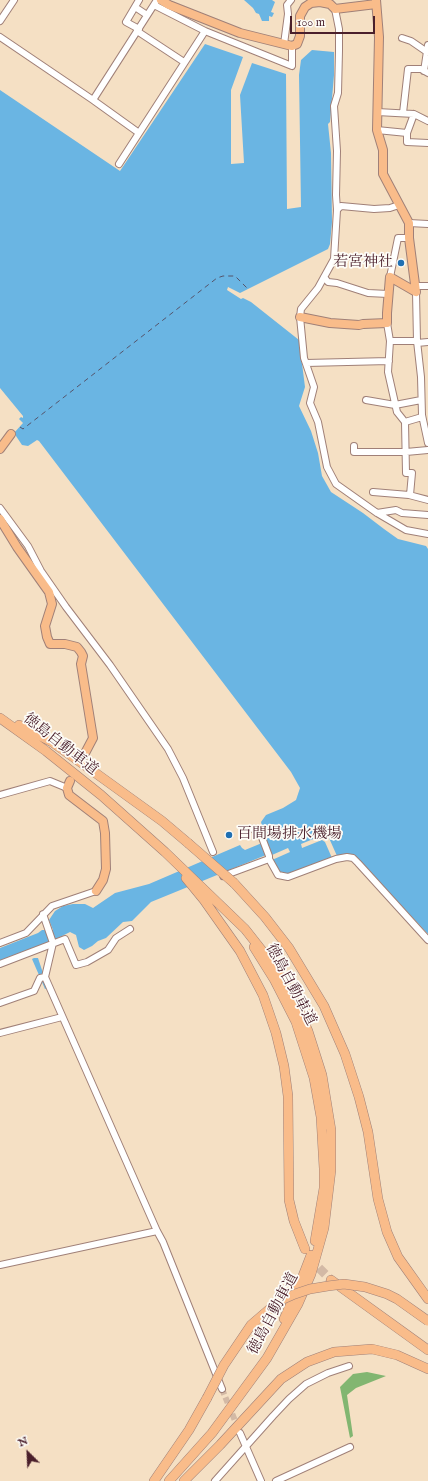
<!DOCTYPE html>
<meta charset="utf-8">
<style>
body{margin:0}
#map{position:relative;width:428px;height:1481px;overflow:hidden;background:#f5e0c4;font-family:"IM FELL English",serif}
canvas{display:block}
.north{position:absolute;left:8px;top:1433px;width:40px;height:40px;-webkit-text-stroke:3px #fdfcf7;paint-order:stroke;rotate:336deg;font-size:11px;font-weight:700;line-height:16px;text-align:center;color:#4a1f2b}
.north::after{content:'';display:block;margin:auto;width:14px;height:18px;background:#4a1f2b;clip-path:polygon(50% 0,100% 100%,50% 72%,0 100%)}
.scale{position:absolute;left:290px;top:16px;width:85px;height:18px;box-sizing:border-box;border:2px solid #4a1f2b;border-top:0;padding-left:5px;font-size:12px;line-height:14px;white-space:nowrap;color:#4a1f2b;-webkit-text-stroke:3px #fdfcf7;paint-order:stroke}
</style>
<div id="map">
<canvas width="428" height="1481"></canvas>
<div class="north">N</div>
<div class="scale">100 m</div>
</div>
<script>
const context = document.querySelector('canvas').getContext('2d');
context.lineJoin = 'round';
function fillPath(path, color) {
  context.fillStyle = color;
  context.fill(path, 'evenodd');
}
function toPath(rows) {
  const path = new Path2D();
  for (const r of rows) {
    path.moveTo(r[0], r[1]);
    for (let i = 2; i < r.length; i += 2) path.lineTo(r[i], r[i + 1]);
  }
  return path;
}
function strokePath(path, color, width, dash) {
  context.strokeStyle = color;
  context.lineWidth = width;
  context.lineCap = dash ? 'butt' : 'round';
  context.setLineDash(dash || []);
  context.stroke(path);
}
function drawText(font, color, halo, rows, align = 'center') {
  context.font = font + ' "IM FELL English","Noto Serif JP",serif';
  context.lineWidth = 3.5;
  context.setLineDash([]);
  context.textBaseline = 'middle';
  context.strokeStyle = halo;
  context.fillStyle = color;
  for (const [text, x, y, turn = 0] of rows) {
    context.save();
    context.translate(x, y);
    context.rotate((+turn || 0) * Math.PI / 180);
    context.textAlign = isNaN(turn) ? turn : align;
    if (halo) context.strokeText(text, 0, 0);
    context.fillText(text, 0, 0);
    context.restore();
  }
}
fillPath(toPath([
 [367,1372,386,1376,356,1388,347,1395,353,1436,350,1438,340,1387,353,1374]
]), '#82b671');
fillPath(toPath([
 [244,0,272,0,275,2,271,12,274,13,272,17,269,16,269,21,262,21,259,14,256,13,253,8],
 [205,44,243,57,231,90,231,164,244,163,240,95,252,63,286,74,287,209,301,207,299,75,301,60,312,50,334,52,334,75,330,122,328,124,331,153,332,222,330,244,328,249,240,293,228,287,227,290,241,299,243,298,251,302,299,340,305,387,299,406,311,431,318,453,322,476,331,492,363,513,384,529,398,539,426,546,428,549,428,934,355,856,348,854,337,856,329,838,323,835,301,844,302,848,322,840,325,842,332,858,286,875,277,870,272,860,290,852,288,848,272,855,266,842,261,822,266,815,283,808,296,800,300,788,291,772,39,441,37,440,28,446,22,445,14,433,23,423,19,419,21,417,23,418,23,416,0,388,0,90,120,171],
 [262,843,266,855,151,902,132,921,123,922,106,938,98,941,92,946,84,950,79,947,76,935,70,932,44,945,0,961,0,948,38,933,42,930,53,930,49,920,55,911,63,906,73,904,85,904,93,908,115,893,149,884,240,845,242,848,245,850],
 [34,958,38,958,48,988,45,989,32,959]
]), '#6ab5e3');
strokePath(toPath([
 [20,427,23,429,217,278,223,276,235,276,248,289]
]), '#55546b', 1, [5, 4]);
strokePath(toPath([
 [222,1389,238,1428]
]), '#d3b9a5', 6, [6, 3]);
strokePath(toPath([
 [311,1257,317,1266,331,1280]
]), '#d3b9a5', 9, [9, 4.5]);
const minor = toPath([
 [154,5,205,31],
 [135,7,147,15],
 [335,9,339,29,339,51,338,93,334,106,337,151,336,195,337,210,334,259,318,288,301,309,300,317,304,358,314,387,310,403,318,422,327,467,336,484,377,513,406,530,428,534],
 [0,21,14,0],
 [139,29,126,22,139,0],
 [137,31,184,62],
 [0,37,93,100,157,0],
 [402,38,411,41,427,52],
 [284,44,288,14,287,5,291,0],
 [424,71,428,45],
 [93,100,139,133],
 [377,112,414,114,428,121],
 [403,113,408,69,421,69,428,73],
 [377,130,407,133,414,114],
 [407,133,407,142,428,143],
 [119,164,205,31,292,66,292,46],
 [337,210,341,206,374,209,390,208,399,205],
 [409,223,428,224],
 [324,277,328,282,337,283,368,293,388,294],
 [390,277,398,238,409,238],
 [415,286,428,286],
 [416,292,417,341,421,377,422,415,428,443],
 [387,323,390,341,388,372,397,412,405,422,406,473,412,473,410,495],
 [390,341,417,341],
 [417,343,428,342],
 [306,363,389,361],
 [366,400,395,405,421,400],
 [405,422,422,417],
 [354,446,354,452,406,452,428,450],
 [373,492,409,495,428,500],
 [0,508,28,546,41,571,66,607,110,665,168,749,183,778,213,852],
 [377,513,396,510,402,513,428,515],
 [0,795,50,781,67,788],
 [253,829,261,835,269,856,269,859],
 [223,876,269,859,278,875,288,877,336,859,347,857,353,858,358,863,428,940],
 [43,914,53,943,45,977,157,1231,163,1242,222,1389],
 [0,943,26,933,52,906,96,891],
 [0,964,65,939,76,965,87,962,108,950,116,938,130,929],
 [0,1003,34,991,40,978,45,977],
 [0,1033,62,1017],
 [0,1265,157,1231],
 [240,1433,261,1481],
 [215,1481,273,1416,289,1399,306,1384,328,1373,349,1366],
 [276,1481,350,1447]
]);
const major = toPath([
 [161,0,169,5,240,33,292,46,297,44,300,36,300,16,305,7,311,3,320,2,330,4,335,9,376,4],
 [376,0,379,37,377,130,383,150,383,174,409,223,409,238,416,292],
 [390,277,416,292],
 [300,317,330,323,359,325,363,324,387,323,387,313,390,277],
 [0,449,11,434],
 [0,519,17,547,49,592,52,604,45,626,47,637,50,644,65,644,77,647,81,652,83,656,81,664,93,738,83,757],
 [70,781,67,788,69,795,103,821,105,833,106,869,103,880,96,891]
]);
const highway = toPath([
 [0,718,46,751,101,795,165,852,245,929,271,962,292,995,308,1031,322,1075,331,1130,331,1170,324,1228,311,1274,298,1304,267,1358,212,1433,169,1481],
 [19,725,52,742,90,769,162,821,188,843],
 [186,878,204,900,240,951,263,995,276,1033,284,1066,288,1096,289,1200,294,1221,305,1249],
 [234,883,265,917,289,948,324,1006,345,1054,359,1097,368,1132,378,1199,387,1232,398,1257,428,1299],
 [254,947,274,979,296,1022,314,1078,321,1117,324,1169,324,1188,315,1241],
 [331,1280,428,1350],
 [284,1319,299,1286,311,1255],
 [154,1481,189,1430,207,1398],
 [184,1481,220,1445,281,1379,307,1362,334,1352,372,1349,397,1355,428,1369]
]);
strokePath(minor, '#a08078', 8);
strokePath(major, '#a08078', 10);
strokePath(highway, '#a08078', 10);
strokePath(minor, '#fff', 6);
strokePath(major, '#f9bc8a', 8);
strokePath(highway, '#f9bc8a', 9);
const highwayBridge = toPath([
 [188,843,234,883],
 [207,1398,224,1365,251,1325,279,1301,295,1294,310,1289,328,1286,344,1284,365,1287,387,1294,397,1299,428,1321]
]);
strokePath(highwayBridge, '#a08078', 10, []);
strokePath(highwayBridge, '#f9bc8a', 9);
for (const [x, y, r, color] of [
 [401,263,4,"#1f6fb2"],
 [229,835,4,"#1f6fb2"]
]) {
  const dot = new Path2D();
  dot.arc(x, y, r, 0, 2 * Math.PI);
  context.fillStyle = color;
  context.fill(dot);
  strokePath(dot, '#fdfcf7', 1.5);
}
drawText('15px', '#4a1f2b', '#fdfcf7', [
 ["若宮神社",393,263],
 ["百間場排水機場",237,835,"left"]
], 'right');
drawText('15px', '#4a1f2b', '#fdfcf7', [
 ["徳島自動車道",60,745,38],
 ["徳島自動車道",290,985,62],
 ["徳島自動車道",274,1314,-62]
]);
</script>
